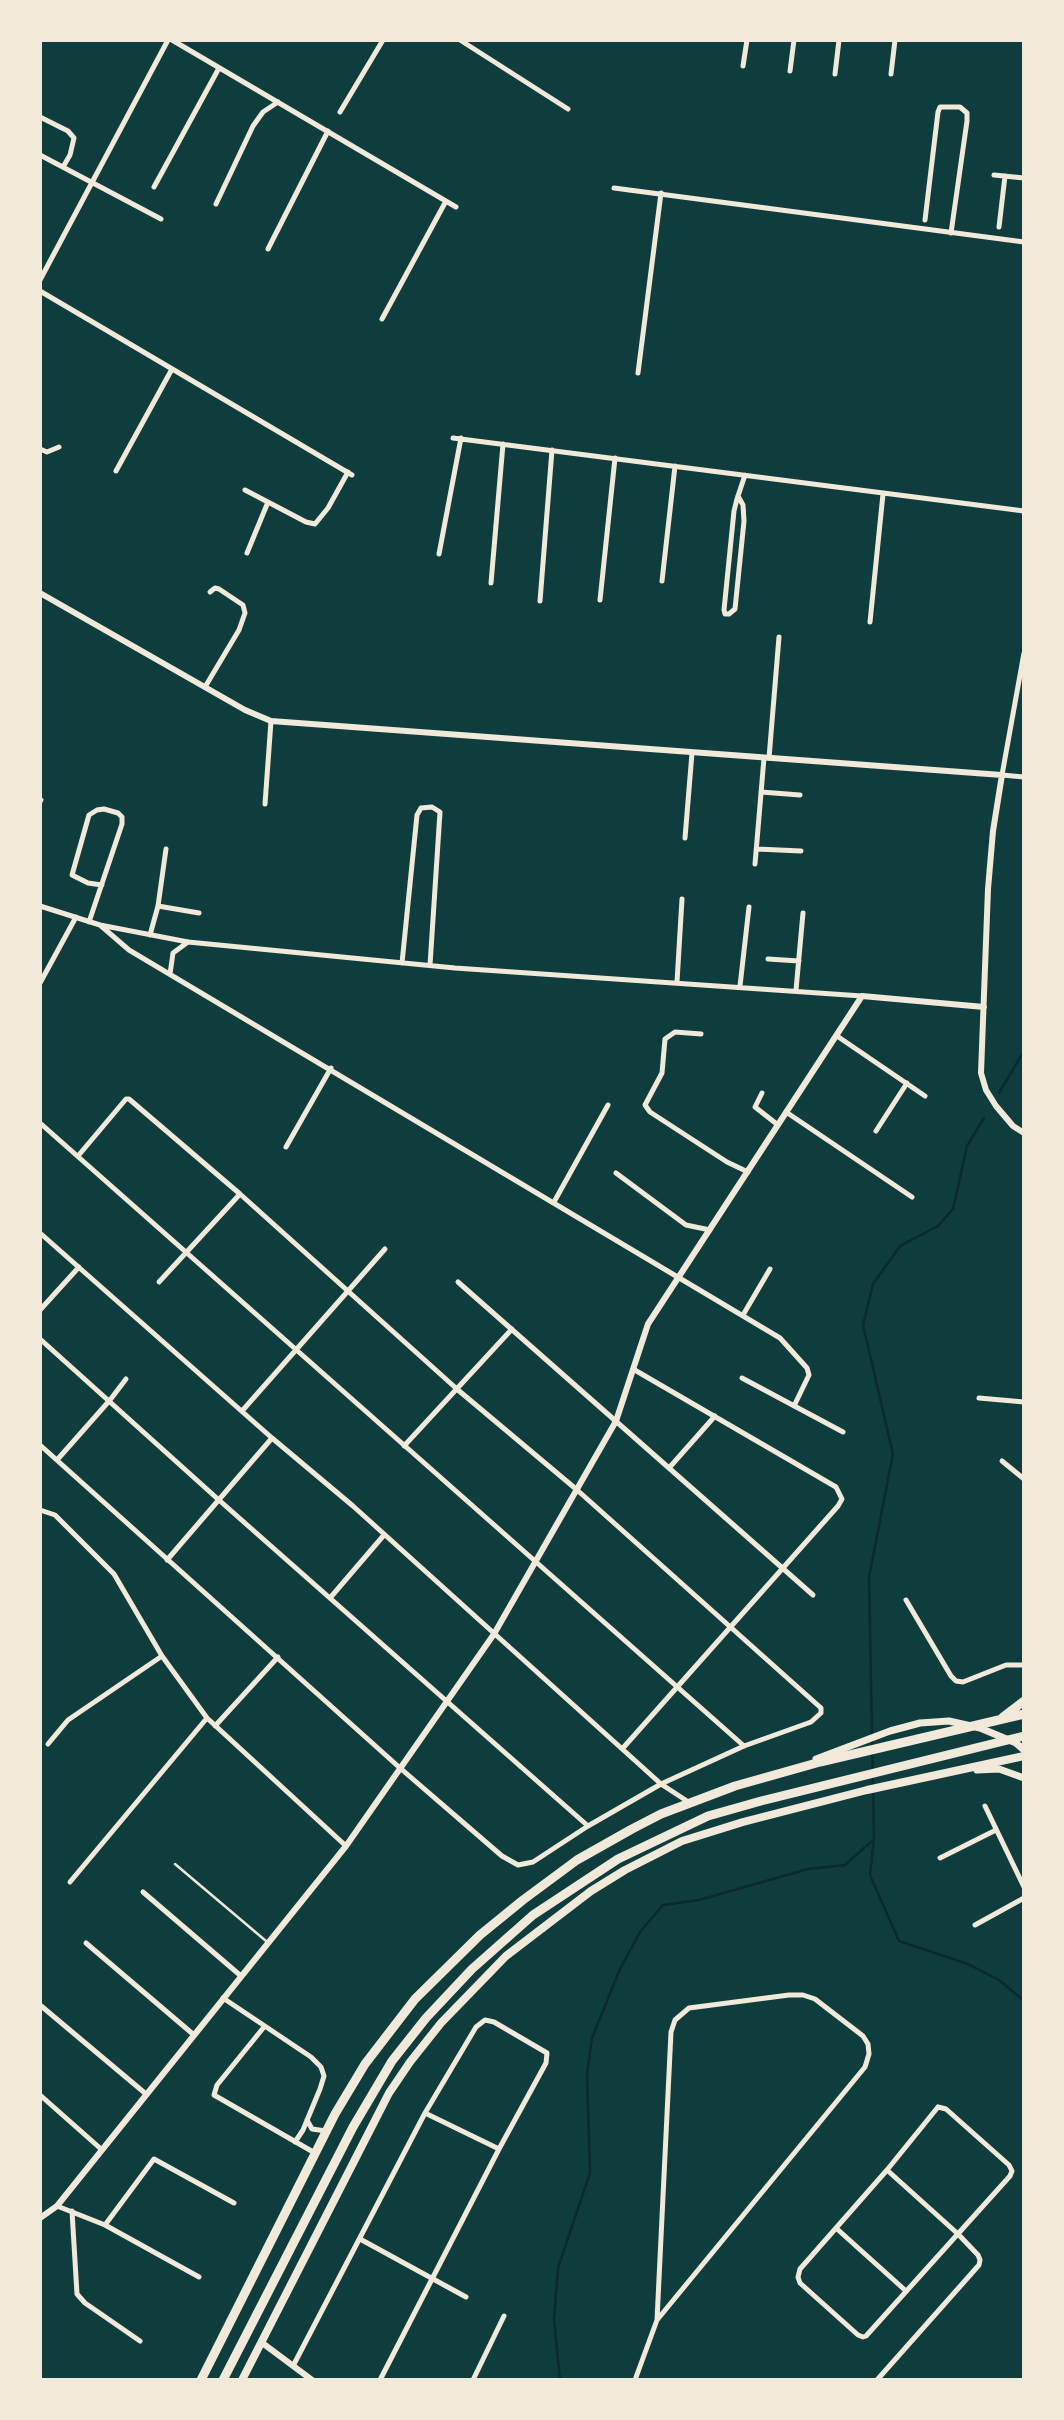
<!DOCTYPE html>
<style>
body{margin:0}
#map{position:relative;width:1064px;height:2420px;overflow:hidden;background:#0f3d3e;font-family:"Nunito Sans",sans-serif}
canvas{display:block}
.frame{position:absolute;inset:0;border:42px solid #f1e9da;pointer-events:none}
</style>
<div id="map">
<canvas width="1064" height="2420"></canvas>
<div class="frame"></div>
</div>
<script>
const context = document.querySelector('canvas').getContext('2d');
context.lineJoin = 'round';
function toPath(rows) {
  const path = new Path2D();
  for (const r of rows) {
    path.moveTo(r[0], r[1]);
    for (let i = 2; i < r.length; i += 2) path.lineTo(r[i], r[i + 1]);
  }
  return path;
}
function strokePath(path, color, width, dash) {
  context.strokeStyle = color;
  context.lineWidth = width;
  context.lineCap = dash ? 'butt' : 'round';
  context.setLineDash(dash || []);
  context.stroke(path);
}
strokePath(toPath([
 [999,1093,1024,1051],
 [984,1118,967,1146,953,1209,938,1226,900,1246,873,1284,863,1325,893,1454,869,1577,874,1839,870,1875,899,1941,968,1964,999,1980,1024,2001],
 [560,2380,554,2319,558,2268,590,2173,587,2074,592,2038,620,1969,640,1932,663,1905,699,1900,808,1869,845,1865,873,1840]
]), '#0a2a2b', 2.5);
strokePath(toPath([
 [175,1864,266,1941]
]), '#f1e9da', 2.5);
strokePath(toPath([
 [172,40,456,207],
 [460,40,568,109],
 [743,66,747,40],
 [790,71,794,40],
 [835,74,839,40],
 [891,74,895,40],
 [340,112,383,40],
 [40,117,68,131,74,138,70,155,63,167],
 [40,155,161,219],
 [994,175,1024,178],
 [154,187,219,68],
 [614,188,1024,242],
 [216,204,253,126,263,112,278,102],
 [925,220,938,112,940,107,960,107,967,113,967,121,951,233],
 [999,227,1005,176],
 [268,249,328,131],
 [40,280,168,40],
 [40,291,352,475],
 [382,319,446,201],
 [638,373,661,193],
 [453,438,1024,511],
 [40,449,47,452,59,447],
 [116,471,172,369],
 [245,490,306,522,315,524,328,508,348,472],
 [738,496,743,505,744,521,735,609,729,614,725,614,724,610,734,511,737,499,745,475],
 [247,553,268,502],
 [439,554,461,438],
 [662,581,675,466],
 [491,583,503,444],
 [600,600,615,458],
 [540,601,552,450],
 [870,622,883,494],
 [1024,653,1002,775,1024,777],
 [205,687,239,630,245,613,243,605,219,589,215,588,210,592],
 [769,758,779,637],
 [761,792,800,795],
 [40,802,41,800],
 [265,804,271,721],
 [685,838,692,753],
 [757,849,801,851],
 [755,864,764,758],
 [40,906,100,925,188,942,455,968,862,996],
 [158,906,199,913],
 [89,922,122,824,122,817,118,813,104,809,97,810,89,815,72,875,88,883,102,885],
 [100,925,129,950,780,1338,807,1368,809,1375,794,1406],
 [150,935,158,906,166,849],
 [768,959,799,961],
 [402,963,417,815,421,808,432,807,440,812,430,965],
 [170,974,173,953,188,942],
 [677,982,682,899],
 [40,983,76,917],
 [740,986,749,907],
 [796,990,803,913],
 [701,1034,675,1032,665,1039,662,1073,645,1105,650,1112,727,1162,748,1172],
 [837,1036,925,1096],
 [762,1093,755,1107,778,1125],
 [786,1112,912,1197],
 [40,1123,744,1746],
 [876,1131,907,1083],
 [286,1147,331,1068],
 [616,1173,686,1225,710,1230],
 [554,1202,608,1105],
 [40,1233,272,1438,353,1506,661,1784,690,1803],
 [159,1282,240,1194],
 [458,1282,813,1595],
 [40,1310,79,1267],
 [743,1315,770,1269],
 [40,1339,220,1501,588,1826],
 [742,1378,843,1432],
 [979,1398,1024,1402],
 [242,1411,385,1249],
 [40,1445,400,1768,502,1856,518,1865,533,1862,588,1826,661,1784,744,1746,811,1722,821,1713,821,1708,576,1489,458,1390,240,1194,129,1099,126,1099,78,1156],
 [404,1446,512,1329],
 [57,1460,110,1400,126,1379],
 [1002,1461,1024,1479],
 [669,1468,715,1416],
 [40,1510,55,1515,114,1574,162,1656,207,1718,346,1846],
 [167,1560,272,1438],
 [330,1598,384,1535],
 [906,1600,951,1676,956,1681,963,1682,1006,1665,1024,1665],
 [215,1726,278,1657],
 [48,1744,68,1720,162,1656],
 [623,1748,838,1506,842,1499,836,1487,633,1369],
 [985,1806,1024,1887],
 [940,1858,996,1830],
 [70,1882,207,1718],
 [143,1892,241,1976],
 [975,1925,1024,1898],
 [86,1943,194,2035],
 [223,1998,311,2057,321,2067,324,2076,320,2089,303,2130,295,2142],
 [40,2005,146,2094],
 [264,2027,217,2085,214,2095,315,2153],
 [40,2095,101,2149],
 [938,2107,946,2109,1009,2165,1012,2171,1010,2176,866,2336,863,2337,858,2335,800,2283,798,2277,800,2269,887,2170,938,2107],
 [425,2113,499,2149],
 [307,2120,312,2129,326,2131],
 [57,2206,105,2225,199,2277],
 [72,2211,77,2294,85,2303,140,2341],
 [105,2225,154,2159,234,2203],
 [836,2228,906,2291],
 [360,2239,466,2297],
 [293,2366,425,2113,476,2027,485,2020,494,2022,547,2053,546,2063,499,2149,380,2380],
 [473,2380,504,2316],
 [635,2380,657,2320,671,2032,675,2020,689,2008,789,1995,803,1995,815,1999,863,2036,868,2044,869,2054,865,2067,657,2320],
 [877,2380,979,2265,980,2260,978,2255,958,2234,887,2170]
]), '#f1e9da', 5);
strokePath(toPath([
 [40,593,245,710,271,721,1002,775,993,831,988,889,981,1073,986,1090,996,1106,1013,1126,1024,1133],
 [40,2218,57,2206,346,1846,494,1634,616,1421,648,1324,862,996,984,1007],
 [261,2342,312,2380]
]), '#f1e9da', 6);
strokePath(toPath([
 [816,1759,890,1731,920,1723,949,1721,980,1728,1016,1743,1024,1750],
 [977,1770,999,1769,1024,1778]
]), '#f1e9da', 7);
strokePath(toPath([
 [242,2380,389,2093,410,2062,441,2023,506,1956,591,1891,625,1870,682,1841,743,1822,867,1790,1024,1756]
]), '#f1e9da', 8);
strokePath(toPath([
 [1003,1717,1024,1701],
 [201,2380,335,2114,365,2064,415,1999,480,1935,523,1900,577,1860,632,1829,661,1814,735,1786,820,1762,1024,1714],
 [223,2380,353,2127,392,2061,426,2018,472,1969,533,1915,618,1859,708,1816,761,1801,1024,1736]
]), '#f1e9da', 9);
</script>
